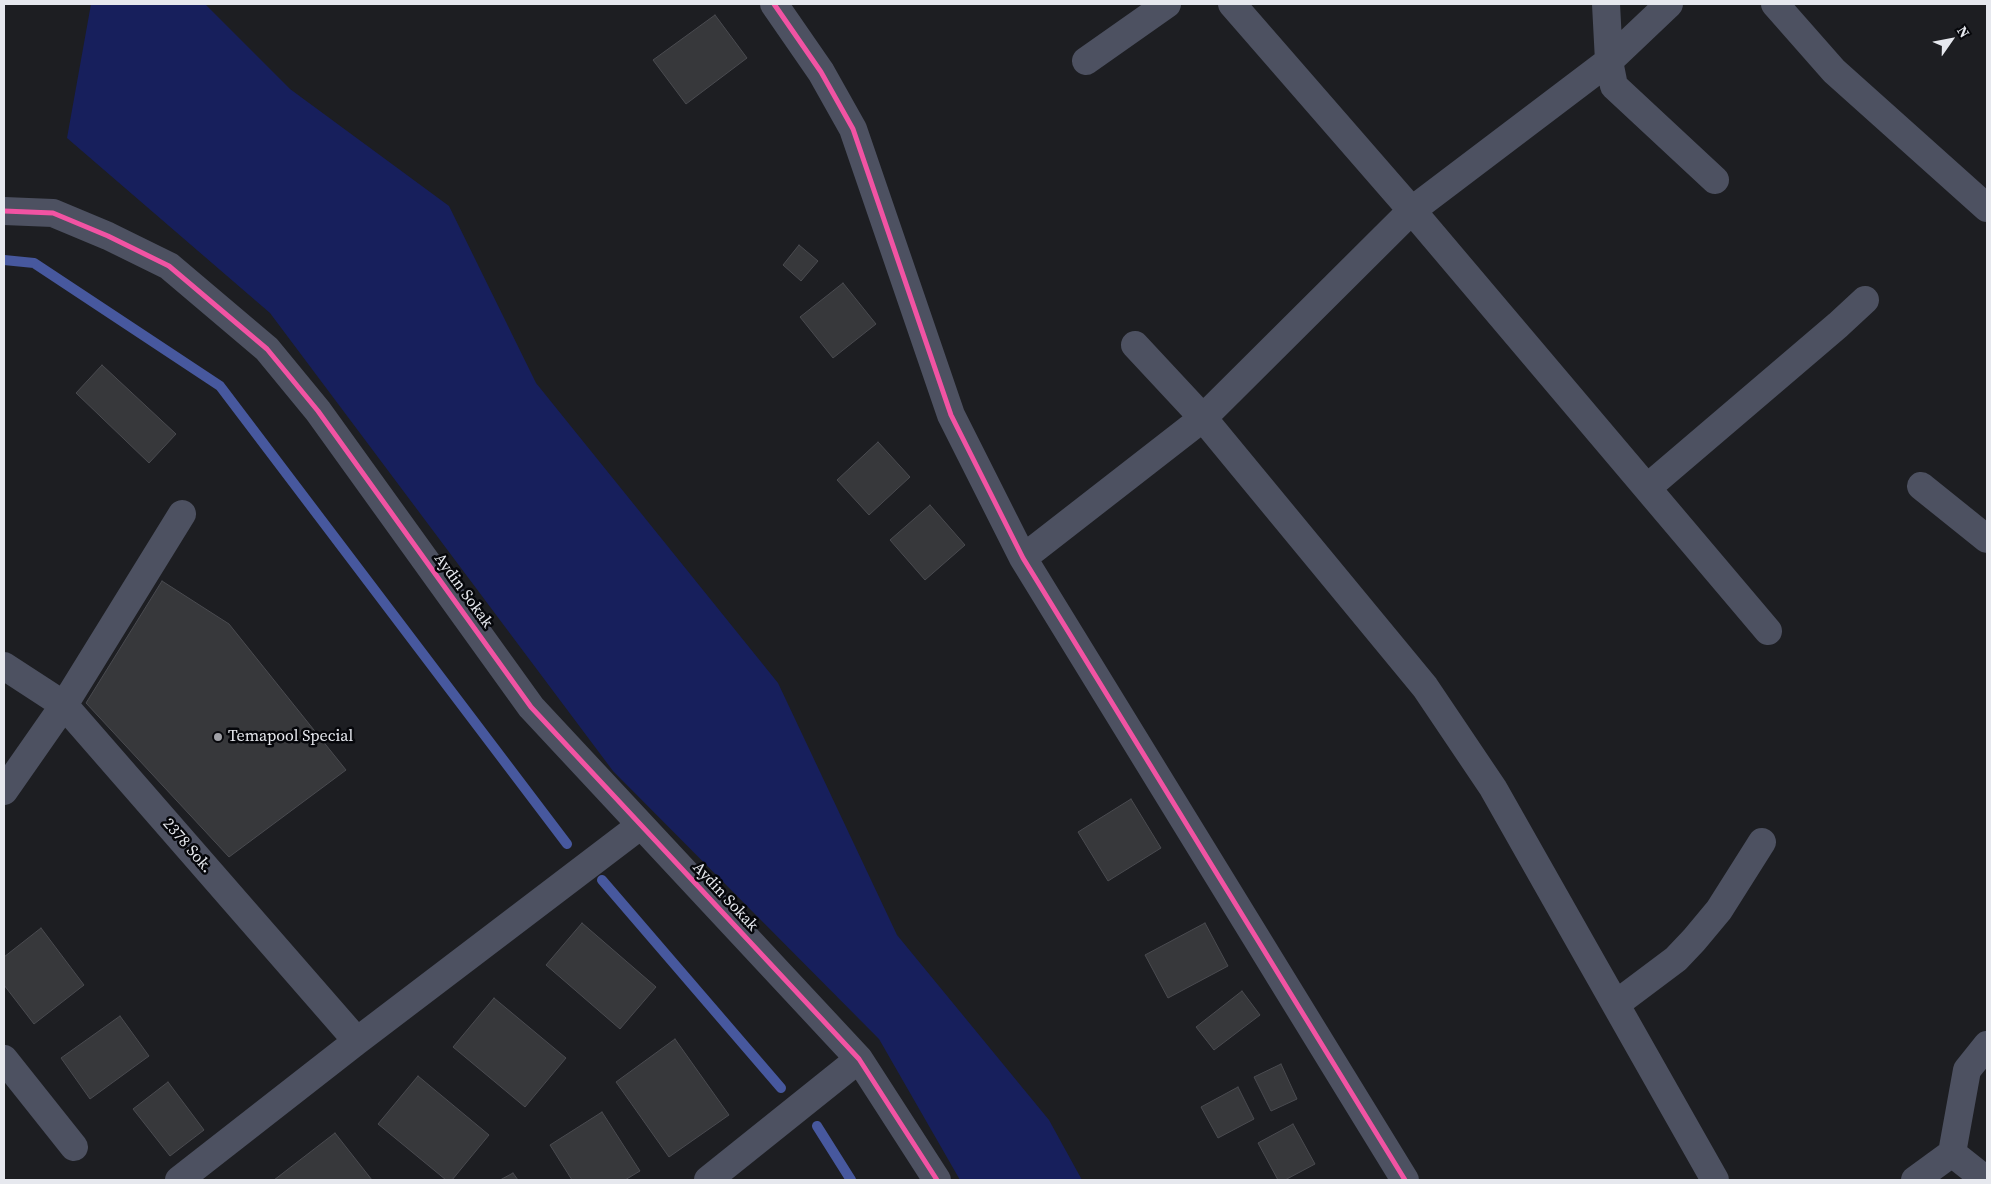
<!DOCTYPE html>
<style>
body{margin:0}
#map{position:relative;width:1991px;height:1184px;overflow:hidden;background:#1d1e22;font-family:"Source Serif 4",serif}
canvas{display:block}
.frame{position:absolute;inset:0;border:5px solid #e6e8ee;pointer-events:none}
.north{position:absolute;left:1926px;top:15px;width:50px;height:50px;-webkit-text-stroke:4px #06070b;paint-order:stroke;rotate:57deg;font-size:14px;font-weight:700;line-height:20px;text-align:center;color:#e6e8ee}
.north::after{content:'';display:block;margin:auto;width:18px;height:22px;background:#e6e8ee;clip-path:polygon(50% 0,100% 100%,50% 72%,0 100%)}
</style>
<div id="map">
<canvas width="1991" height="1184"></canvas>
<div class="frame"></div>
<div class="north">N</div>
</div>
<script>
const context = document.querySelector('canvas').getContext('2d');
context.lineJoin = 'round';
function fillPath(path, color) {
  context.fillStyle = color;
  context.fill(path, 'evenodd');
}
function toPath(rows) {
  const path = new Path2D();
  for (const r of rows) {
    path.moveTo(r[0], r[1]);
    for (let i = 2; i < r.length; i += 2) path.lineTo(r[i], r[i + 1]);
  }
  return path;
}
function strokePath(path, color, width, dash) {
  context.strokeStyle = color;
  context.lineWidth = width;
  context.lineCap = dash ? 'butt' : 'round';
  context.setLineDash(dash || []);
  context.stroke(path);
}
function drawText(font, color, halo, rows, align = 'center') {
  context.font = font + ' "Source Serif 4",serif';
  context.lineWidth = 5;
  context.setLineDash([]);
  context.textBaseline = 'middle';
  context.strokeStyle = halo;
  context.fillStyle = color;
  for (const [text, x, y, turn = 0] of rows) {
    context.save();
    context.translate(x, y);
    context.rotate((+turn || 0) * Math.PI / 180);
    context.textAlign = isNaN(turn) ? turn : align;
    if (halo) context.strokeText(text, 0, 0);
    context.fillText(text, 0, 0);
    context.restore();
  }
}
fillPath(toPath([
 [91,4,205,4,290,89,449,206,536,383,778,683,897,935,1049,1120,1082,1180,960,1180,879,1039,613,771,270,313,67,138]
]), '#171f5c');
strokePath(toPath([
 [4,260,34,263,220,386,567,844],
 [602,880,781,1088],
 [817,1126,851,1180]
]), '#47589e', 10);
const building = toPath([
 [715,15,747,58,686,104,653,60,715,15],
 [799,245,818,261,801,281,783,265,799,245],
 [843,283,876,324,833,358,800,317,843,283],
 [102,365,176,434,149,463,76,393,102,365],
 [878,442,910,477,869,515,837,480,878,442],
 [930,505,965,545,925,580,890,540,930,505],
 [162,581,229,624,346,770,229,857,86,703,162,581],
 [1131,799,1161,848,1108,881,1078,832,1131,799],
 [582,923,656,987,620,1029,546,965,582,923],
 [1205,923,1228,966,1168,998,1145,955,1205,923],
 [41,928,84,985,34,1024,4,985,4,957,41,928],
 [1242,991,1260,1015,1214,1050,1196,1027,1242,991],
 [494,998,566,1058,525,1107,453,1047,494,998],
 [120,1016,149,1056,90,1099,61,1058,120,1016],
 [675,1039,729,1115,669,1157,616,1082,675,1039],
 [1281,1064,1297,1099,1271,1111,1254,1077,1281,1064],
 [418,1076,489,1135,452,1180,446,1180,378,1124,418,1076],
 [168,1082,204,1130,170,1156,133,1109,168,1082],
 [1238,1087,1254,1119,1218,1138,1201,1107,1238,1087],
 [602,1112,640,1171,625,1180,572,1180,550,1145,602,1112],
 [1293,1124,1315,1164,1285,1180,1278,1180,1258,1143,1293,1124],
 [335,1133,372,1180,274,1180,335,1133],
 [513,1173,518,1180,500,1180,513,1173]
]);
fillPath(building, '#37383b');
strokePath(building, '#4a4b50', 1);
strokePath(toPath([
 [774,4,821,72,853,129,951,415,1023,558,1405,1180],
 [1232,4,1420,220,1768,631],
 [1606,4,1609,61,1614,86,1715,180],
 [1775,4,1834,71,1987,208],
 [1086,61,1167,4],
 [4,211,53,213,108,236,169,266,267,349,318,411,531,707,859,1059,937,1180],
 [1135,345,1203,418,1425,687,1493,788,1715,1180],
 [1921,486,1987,539],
 [1647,488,1838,325,1865,300],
 [1023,558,1203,418,1411,211,1609,61,1669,4],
 [4,666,64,705,357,1041],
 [4,791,64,705,182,514],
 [1616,1004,1676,959,1694,940,1719,910,1762,842],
 [4,1059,74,1147],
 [1952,1153,1986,1180],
 [179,1180,357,1041,641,825],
 [708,1180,859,1059],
 [1915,1180,1952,1153,1967,1070,1987,1045]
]), '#4d5161', 28);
strokePath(toPath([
 [774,4,821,72,853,129,951,415,1023,558,1405,1180],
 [4,211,53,213,108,236,169,266,267,349,318,411,531,707,859,1059,937,1180]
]), '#f153a3', 5);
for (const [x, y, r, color] of [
 [218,737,5,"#a0a1a7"]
]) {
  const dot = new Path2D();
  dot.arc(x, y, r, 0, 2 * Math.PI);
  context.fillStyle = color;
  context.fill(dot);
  strokePath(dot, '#06070b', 2);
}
drawText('16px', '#e6e8ee', '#06070b', [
 ["Aydin Sokak",463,591,54],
 ["2378 Sok.",187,846,49],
 ["Aydin Sokak",725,897,47]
]);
drawText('16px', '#e6e8ee', '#06070b', [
 ["Temapool Special",228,737]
], 'left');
</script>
